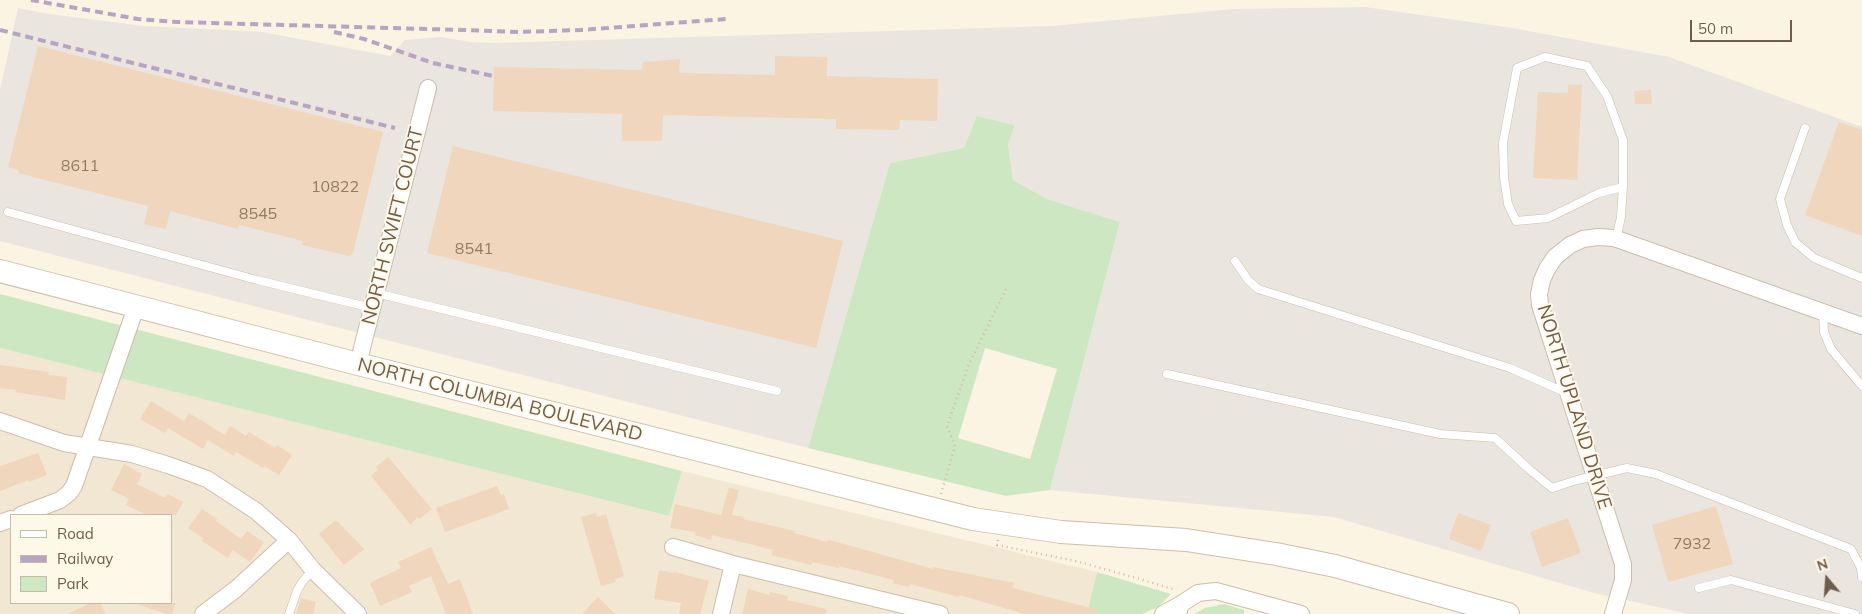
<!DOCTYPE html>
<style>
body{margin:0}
#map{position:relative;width:1862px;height:614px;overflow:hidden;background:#fbf4e3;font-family:Mulish,sans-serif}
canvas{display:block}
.legend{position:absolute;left:10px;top:514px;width:162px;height:90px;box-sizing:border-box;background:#fef8e9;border:1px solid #c6baaa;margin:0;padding:6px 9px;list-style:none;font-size:15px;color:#715d4b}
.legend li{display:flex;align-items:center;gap:10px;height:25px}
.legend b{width:25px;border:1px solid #c6baaa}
.north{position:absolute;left:1802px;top:554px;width:50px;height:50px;-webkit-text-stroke:4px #fef8e9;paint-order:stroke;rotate:342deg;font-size:14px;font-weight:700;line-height:20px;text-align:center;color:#715d4b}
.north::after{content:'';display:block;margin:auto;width:18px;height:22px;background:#715d4b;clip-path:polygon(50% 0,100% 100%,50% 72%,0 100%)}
.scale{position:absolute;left:1690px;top:20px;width:102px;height:22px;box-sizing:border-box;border:2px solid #715d4b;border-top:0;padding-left:6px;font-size:15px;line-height:18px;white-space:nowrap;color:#715d4b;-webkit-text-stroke:4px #fef8e9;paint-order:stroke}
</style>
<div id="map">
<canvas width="1862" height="614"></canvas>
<ul class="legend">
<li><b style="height:6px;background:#fff"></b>Road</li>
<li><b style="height:6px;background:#b8a3c3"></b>Railway</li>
<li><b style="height:14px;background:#cde7c3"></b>Park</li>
</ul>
<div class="north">N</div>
<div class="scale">50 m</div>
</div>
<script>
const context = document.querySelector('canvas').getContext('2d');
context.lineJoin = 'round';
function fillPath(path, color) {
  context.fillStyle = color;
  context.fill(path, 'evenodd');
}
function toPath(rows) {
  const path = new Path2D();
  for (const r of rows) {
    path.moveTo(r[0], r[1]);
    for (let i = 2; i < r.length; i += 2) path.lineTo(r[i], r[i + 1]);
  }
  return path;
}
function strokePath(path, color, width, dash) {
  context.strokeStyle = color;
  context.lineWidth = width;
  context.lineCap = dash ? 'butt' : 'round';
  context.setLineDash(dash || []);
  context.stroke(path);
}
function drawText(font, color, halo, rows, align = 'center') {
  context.font = font + ' Mulish,sans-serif';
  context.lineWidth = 4;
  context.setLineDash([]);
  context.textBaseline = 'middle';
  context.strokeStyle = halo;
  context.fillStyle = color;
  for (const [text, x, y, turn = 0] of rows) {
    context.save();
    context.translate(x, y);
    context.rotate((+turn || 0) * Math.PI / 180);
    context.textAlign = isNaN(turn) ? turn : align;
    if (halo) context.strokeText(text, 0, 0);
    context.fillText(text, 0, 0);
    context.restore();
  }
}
fillPath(toPath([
 [0,348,669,516,682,471,1097,572,1087,614,0,614],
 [11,515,171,515,171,603,11,603]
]), '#f2e7d2');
fillPath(toPath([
 [1365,7,1512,28,1669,57,1862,127,1862,614,1689,614,1594,593,1334,517,1050,490,1120,222,1047,199,1013,180,1008,143,1015,125,978,116,964,148,890,163,808,448,0,241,0,90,18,8,49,14,144,26,262,32,390,56,405,40,441,37,471,42,495,43,1052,26,1233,9]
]), '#eae5de');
fillPath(toPath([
 [977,116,1015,125,1008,144,1013,180,1047,199,1120,222,1050,490,1006,496,808,448,890,163,964,148],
 [985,348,1057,369,1030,459,958,438],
 [0,294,682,471,669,516,0,348],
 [1097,572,1171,594,1158,607,1142,614,1087,614],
 [1224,604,1244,610,1244,614,1194,614,1205,608]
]), '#cde7c3');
fillPath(toPath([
 [38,46,383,132,353,253,350,256,302,245,303,241,239,225,238,229,170,211,166,229,144,224,148,206,18,173,19,170,8,167],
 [775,56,827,57,827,76,938,79,937,121,900,120,899,130,836,129,836,119,663,115,662,141,622,141,622,114,493,111,494,67,642,70,643,62,680,59,679,73,775,75],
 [1568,85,1582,85,1577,180,1533,178,1538,92,1568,93],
 [1651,90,1652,104,1635,104,1634,91],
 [1839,122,1862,130,1862,236,1805,215],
 [453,146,843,241,816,348,427,253],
 [0,365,49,372,48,375,67,377,65,400,15,392,16,390,0,388],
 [151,401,184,421,189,413,225,435,230,426,246,436,249,432,275,448,277,445,292,455,279,475,264,466,263,468,236,452,234,456,208,440,203,449,168,428,165,433,140,419],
 [38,453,47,475,29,482,28,480,0,491,0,466],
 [388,457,432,509,419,519,418,517,410,524,371,476,378,470,376,467],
 [124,464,142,474,137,484,165,498,167,494,183,502,176,515,147,515,126,505,129,499,111,490],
 [497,486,501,495,504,494,509,509,445,532,436,508],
 [729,488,739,490,732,515,744,517,743,519,795,531,794,533,827,542,828,540,844,544,933,569,933,567,1014,583,1013,588,1098,610,1097,614,1025,614,959,595,959,597,910,584,909,587,893,583,894,580,839,566,839,568,812,562,811,565,788,559,771,555,773,550,750,544,712,535,711,540,695,535,696,532,670,528,675,504,721,515],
 [1716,506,1733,564,1668,582,1652,525],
 [202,509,217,519,216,521,241,539,247,531,264,542,250,562,233,550,228,558,202,541,203,538,188,528],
 [596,513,597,517,606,514,624,576,615,579,616,582,601,586,581,517],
 [1458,513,1491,525,1481,551,1449,539],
 [1568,518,1581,553,1542,567,1530,532],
 [336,520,364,549,344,565,319,534],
 [431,547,448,584,460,579,473,614,446,614,431,576,409,586,412,592,380,606,370,583,401,568,398,562],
 [659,570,674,573,674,572,709,581,700,614,679,614,681,603,654,599],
 [748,589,769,595,770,592,788,596,787,600,827,609,826,614,742,614],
 [598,597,615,614,582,614],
 [301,598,316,602,313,614,296,614],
 [90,603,100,603,106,614,68,614],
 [139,603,176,603,172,614,167,614,139,605]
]), '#efd6bc');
const lane = toPath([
 [1805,128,1780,199,1787,225,1795,242,1814,258,1862,278],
 [8,212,257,280,372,308],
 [1616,239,1621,217,1623,187,1623,140,1607,96,1587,66,1545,57,1517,68,1503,143,1504,177,1508,204,1516,221,1548,218,1599,193,1623,187],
 [1235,261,1248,280,1258,289,1510,368,1567,393],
 [376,293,777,391],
 [1823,312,1824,332,1831,349,1862,386],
 [1167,374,1440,434,1495,438,1530,470,1552,488,1577,480,1627,468,1656,474,1851,549,1861,568,1862,577],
 [1699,588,1731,580,1855,614],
 [289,614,297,591,302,582,313,570]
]);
const street = toPath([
 [358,364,428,88],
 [0,421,64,443,132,454,168,465,207,479,256,511,289,540,313,570,358,614],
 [21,515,60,500,69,493,74,486,136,307],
 [0,523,11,519],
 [673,547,733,564,940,614],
 [1181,604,1198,593,1216,591,1301,614],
 [203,614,236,589,289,540],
 [721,614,733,564],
 [1163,614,1181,604,1178,614],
 [1613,614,1623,580,1623,564,1540,305,1539,294,1542,280,1547,269,1555,257,1570,245,1583,239,1598,237,1614,238,1862,326]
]);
const secondary = toPath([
 [0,271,358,364,973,519,1061,532,1186,540,1276,554,1335,566,1508,614]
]);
strokePath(lane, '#cbbdaa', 9);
strokePath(street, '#cbbdaa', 18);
strokePath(secondary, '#cebea9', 24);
strokePath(toPath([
 [941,494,955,446,947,426,969,364,1007,287],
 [998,540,997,545,1075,561,1133,577,1176,590]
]), '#d3baa0', 2.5, [1, 4]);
strokePath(lane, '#fff', 8);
strokePath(street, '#fff', 16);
strokePath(secondary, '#fff', 22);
strokePath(toPath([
 [31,0,138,19,177,22,463,30,519,32,581,30,726,19],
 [0,30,395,128],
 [334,32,364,39,433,63,493,76]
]), '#b8a3c3', 4, [8, 5]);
drawText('16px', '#907b67', null, [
 ["8611",80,166],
 ["10822",335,187],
 ["8545",258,214],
 ["8541",474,249],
 ["7932",1692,544]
]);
drawText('19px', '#715d4b', '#fef8e9', [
 ["NORTH SWIFT COURT",393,226,-76],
 ["NORTH COLUMBIA BOULEVARD",500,400,14],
 ["NORTH UPLAND DRIVE",1574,407,73]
]);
</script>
